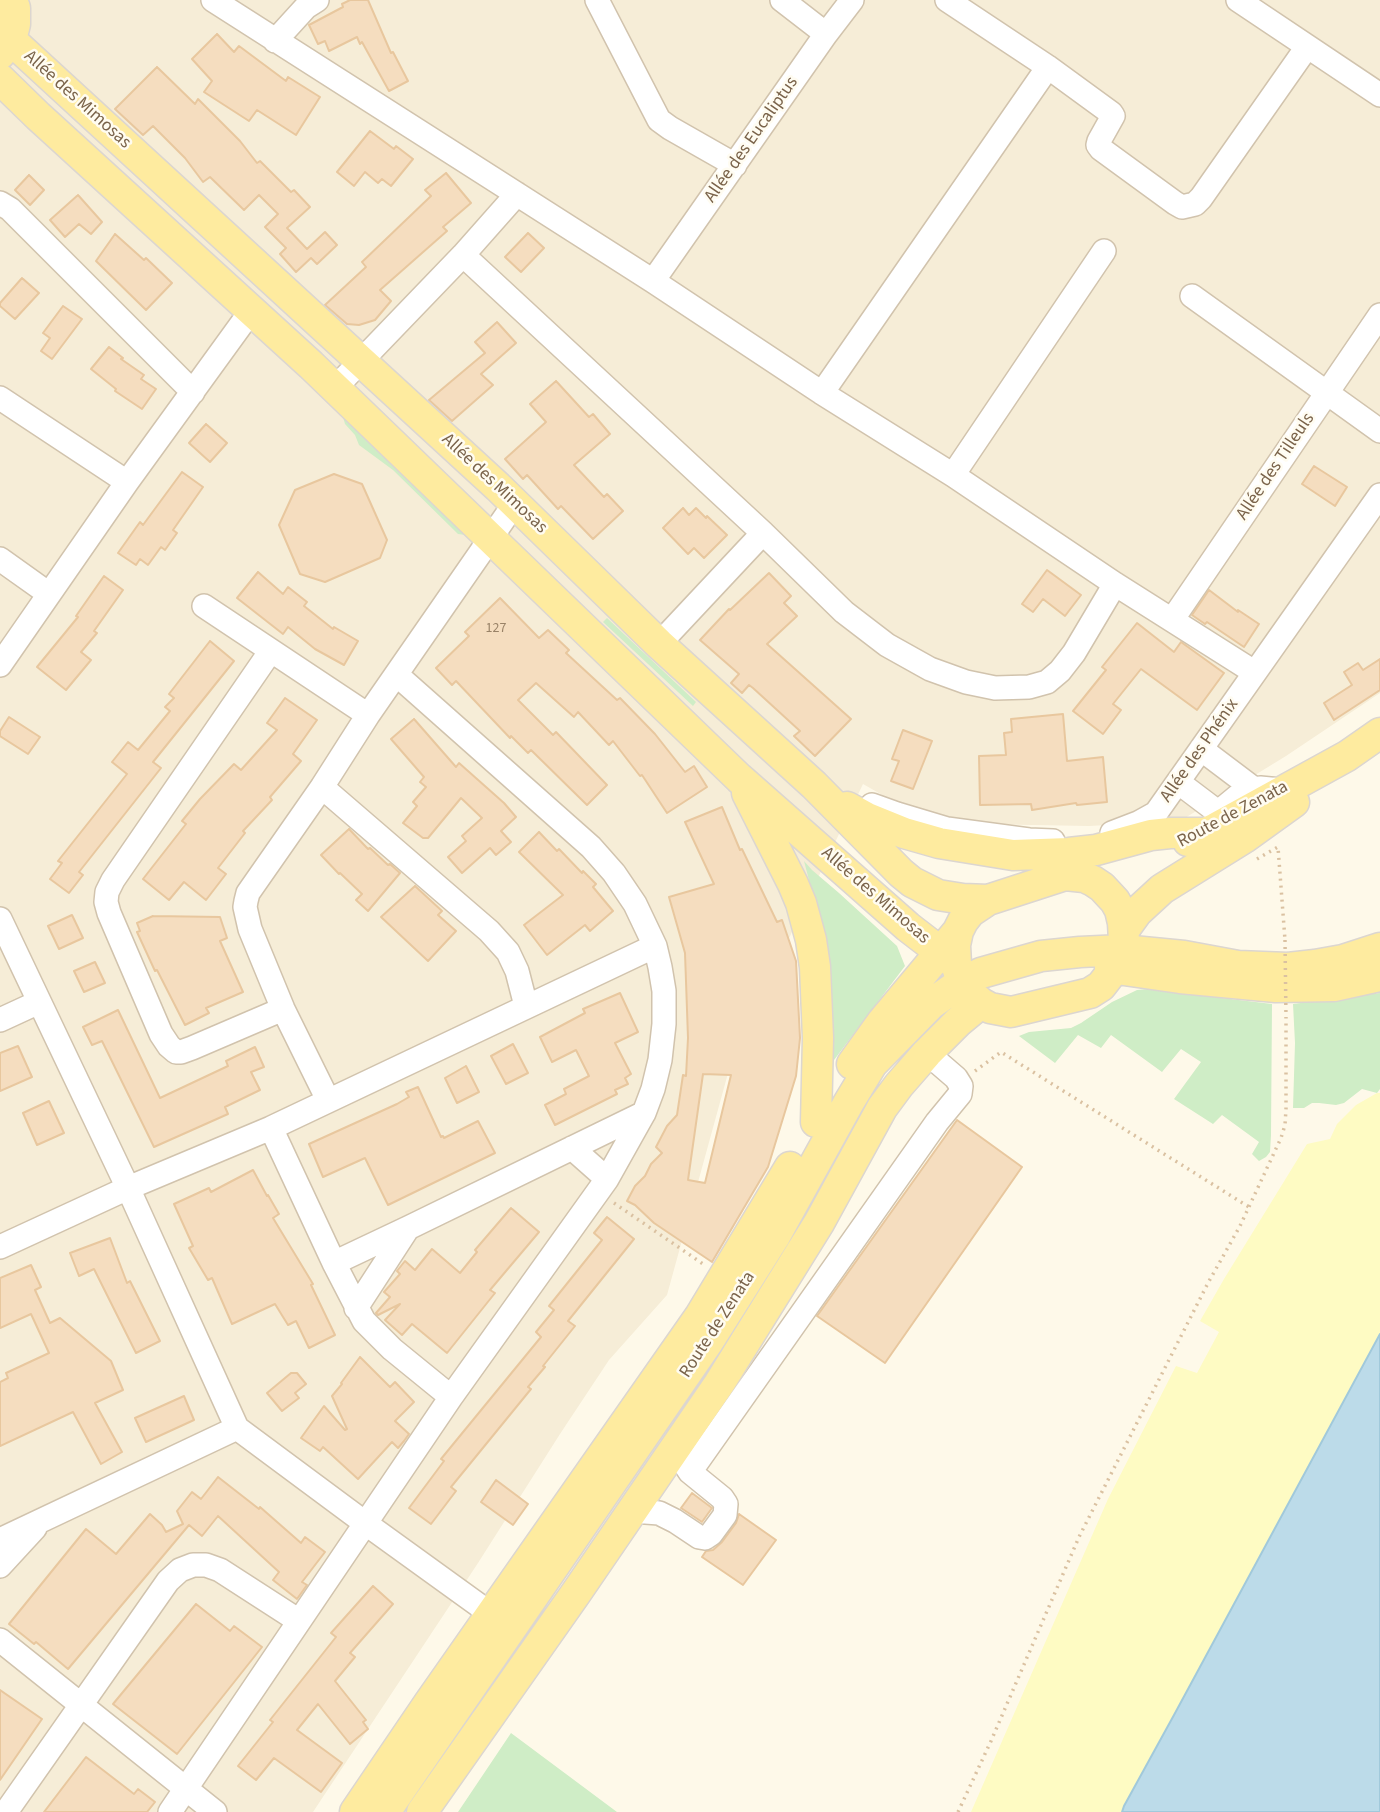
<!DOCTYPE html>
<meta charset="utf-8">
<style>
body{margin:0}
canvas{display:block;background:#fef9e9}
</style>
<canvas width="1380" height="1812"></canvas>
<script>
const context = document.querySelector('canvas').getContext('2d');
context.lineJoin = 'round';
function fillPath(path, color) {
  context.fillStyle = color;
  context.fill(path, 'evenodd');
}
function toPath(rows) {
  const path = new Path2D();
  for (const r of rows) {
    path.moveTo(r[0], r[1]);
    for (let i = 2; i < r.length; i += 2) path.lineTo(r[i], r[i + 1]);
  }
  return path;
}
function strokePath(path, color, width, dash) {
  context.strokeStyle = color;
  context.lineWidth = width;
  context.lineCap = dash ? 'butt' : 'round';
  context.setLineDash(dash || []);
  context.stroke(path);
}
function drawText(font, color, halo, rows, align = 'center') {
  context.font = font + ' "Source Sans 3",sans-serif';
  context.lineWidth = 5;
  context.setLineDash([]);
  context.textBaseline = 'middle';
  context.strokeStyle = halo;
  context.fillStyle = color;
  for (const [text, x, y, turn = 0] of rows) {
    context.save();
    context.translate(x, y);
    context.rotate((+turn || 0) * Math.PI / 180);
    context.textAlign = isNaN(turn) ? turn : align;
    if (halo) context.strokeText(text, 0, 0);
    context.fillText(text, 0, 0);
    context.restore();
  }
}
fillPath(toPath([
 [0,0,1380,0,1380,693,1286,756,1180,821,1089,826,977,824,900,805,863,784,733,1055,667,1295,609,1360,560,1434,478,1563,313,1812,0,1812]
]), '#f6edd7');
fillPath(toPath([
 [346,415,466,535,458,534,393,470,359,445,355,435,345,424,343,417],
 [607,618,696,702,693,706,603,622],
 [804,861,812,870,839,893,897,946,905,966,831,1064,815,903],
 [1147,989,1272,1004,1271,1135,1270,1152,1266,1157,1259,1161,1252,1154,1259,1142,1222,1115,1213,1124,1174,1099,1201,1062,1181,1049,1162,1072,1111,1035,1101,1048,1078,1035,1055,1063,1019,1036,1029,1032,1071,1028,1081,1023,1112,1002,1137,990],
 [1380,993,1380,1089,1377,1093,1362,1089,1344,1103,1336,1105,1319,1103,1312,1103,1304,1108,1293,1108,1295,1043,1293,1004],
 [511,1733,617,1812,458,1812]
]), '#cfedc6');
fillPath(toPath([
 [1377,1093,1380,1093,1380,1334,1174,1715,1124,1806,1122,1812,971,1812,1108,1499,1176,1366,1197,1373,1219,1332,1200,1321,1224,1279,1307,1144,1330,1139,1337,1124,1356,1105]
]), '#fefbc3');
const water = toPath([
 [1380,1334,1380,1812,1122,1812,1124,1806,1174,1715,1380,1334]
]);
fillPath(water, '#bcdbe9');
strokePath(water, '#a1c9db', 2);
const building = toPath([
 [350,0,368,0,391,53,393,52,408,81,389,91,362,42,360,44,357,37,329,51,325,41,318,44,309,25,343,7,342,4,350,0],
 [217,34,234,52,239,46,286,81,288,77,320,97,296,135,257,110,249,121,204,92,212,81,192,59,217,34],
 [157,67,195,104,198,99,240,141,257,163,260,161,291,192,294,190,310,207,287,228,307,249,325,232,337,245,317,264,311,258,296,272,280,254,286,248,265,227,278,214,259,195,244,210,210,177,203,182,185,158,153,126,143,135,115,109,157,67],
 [370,131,394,149,396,146,413,159,391,186,382,179,378,183,365,172,354,186,337,172,370,131],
 [446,173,471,203,443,227,447,231,380,290,391,301,375,320,359,325,347,324,325,305,366,267,362,262,431,196,425,190,446,173],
 [29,175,44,190,30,205,15,190,29,175],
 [78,195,102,222,91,234,79,224,65,237,50,220,78,195],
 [528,233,544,248,521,272,505,257,528,233],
 [115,234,144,260,146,258,172,283,146,310,96,261,115,234],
 [22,278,39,293,15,319,0,306,0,303,22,278],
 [63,306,82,319,52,359,41,351,50,338,43,333,63,306],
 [497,322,516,343,481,374,493,385,452,421,429,400,485,353,475,342,497,322],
 [109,347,123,358,121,359,144,375,141,379,156,389,142,409,115,391,116,389,91,369,109,347],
 [556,381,589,417,593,414,610,434,574,465,604,497,607,494,623,511,593,539,561,506,558,509,527,475,523,479,505,459,546,422,530,404,556,381],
 [206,424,227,443,210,462,189,443,206,424],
 [1314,466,1347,487,1335,506,1302,484,1314,466],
 [182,472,203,487,173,530,177,533,165,550,161,547,148,565,140,559,136,565,118,553,140,522,143,525,182,472],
 [334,474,362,484,387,540,380,558,325,582,300,574,279,525,295,490,334,474],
 [683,508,689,515,696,508,706,518,707,516,727,535,704,558,694,548,688,554,663,528,683,508],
 [1047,570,1081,595,1065,616,1043,599,1033,612,1022,604,1047,570],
 [258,572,283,594,288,587,307,602,304,606,333,629,334,627,358,641,344,665,315,649,288,627,283,634,237,598,258,572],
 [769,573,791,596,784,603,797,616,767,644,851,719,815,756,794,736,800,731,753,688,749,685,742,693,731,683,739,674,700,640,729,609,730,610,769,573],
 [104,576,123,590,94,631,97,633,81,652,91,660,66,690,37,667,78,617,76,616,104,576],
 [1209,590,1238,612,1238,610,1259,624,1244,647,1207,622,1205,624,1192,615,1209,590],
 [500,598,539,638,548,630,569,650,566,653,617,700,620,698,655,734,685,772,694,766,707,787,667,813,642,775,640,776,613,741,609,745,578,712,574,717,536,683,518,700,553,735,556,732,607,785,587,805,531,750,528,753,511,736,510,738,456,681,452,685,436,668,469,636,465,632,500,598],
 [1137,623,1174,652,1181,642,1224,673,1197,710,1141,669,1113,704,1121,710,1103,734,1073,711,1106,670,1102,667,1137,623],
 [210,641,234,661,153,762,161,768,79,872,83,875,69,893,50,879,62,863,58,861,127,774,112,762,128,742,138,750,170,711,165,707,174,698,169,694,210,641],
 [1380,659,1380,690,1334,720,1324,703,1352,685,1344,672,1358,663,1363,670,1380,659],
 [285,698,317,720,293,754,301,761,270,797,272,800,243,831,245,833,218,868,226,874,206,900,184,882,169,900,143,879,186,824,182,821,200,799,234,764,241,770,277,730,267,723,285,698],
 [1063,714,1067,761,1103,757,1107,802,1077,805,1076,803,1032,810,1031,804,980,805,979,756,1006,755,1004,733,1012,732,1011,719,1063,714],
 [9,717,40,737,28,754,0,736,0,731,9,717],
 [414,719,456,767,459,763,504,803,516,817,501,831,511,842,496,855,490,848,462,873,448,857,466,841,462,836,482,818,461,798,428,838,423,838,403,823,417,806,413,802,426,787,420,782,424,777,391,739,414,719],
 [903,730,932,741,913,789,891,781,899,761,892,759,903,730],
 [722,807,740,850,742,849,777,922,782,920,796,961,800,1038,796,1076,768,1167,712,1262,654,1223,635,1205,627,1201,635,1186,645,1176,651,1164,662,1153,656,1147,667,1126,677,1115,683,1075,686,1076,688,1038,685,953,669,897,714,884,685,822,722,807],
 [703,1074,731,1075,705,1183,688,1180,703,1074],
 [349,829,368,849,370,848,388,865,390,864,400,873,368,911,356,900,362,894,340,873,339,874,321,855,349,829],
 [539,832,557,851,559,849,582,873,583,871,596,884,593,887,613,911,590,931,585,925,547,955,524,925,563,895,519,852,539,832],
 [415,886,442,911,438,915,456,931,428,961,381,917,415,886],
 [72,915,83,938,59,949,48,926,72,915],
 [153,916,220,917,227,938,220,941,243,992,206,1008,209,1013,185,1025,157,970,155,971,137,932,140,931,137,923,153,916],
 [95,962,105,983,84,992,74,971,95,962],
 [620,993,638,1032,615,1043,631,1074,625,1078,628,1084,615,1090,617,1094,555,1125,545,1105,566,1094,564,1089,589,1076,576,1050,552,1062,540,1037,585,1013,583,1009,620,993],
 [118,1010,160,1098,228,1066,226,1061,255,1047,264,1067,251,1072,260,1090,225,1107,228,1114,154,1147,102,1041,92,1045,83,1027,118,1010],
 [513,1044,528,1073,506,1084,491,1056,513,1044],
 [18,1046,32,1077,0,1091,0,1053,18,1046],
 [466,1066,479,1092,457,1103,445,1078,466,1066],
 [418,1087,441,1137,443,1136,444,1138,478,1121,495,1153,388,1205,365,1158,323,1177,309,1144,397,1104,409,1097,406,1092,418,1087],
 [49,1101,64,1133,37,1145,23,1113,49,1101],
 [957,1120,1022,1167,885,1363,817,1316,957,1120],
 [253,1170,267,1196,268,1195,279,1214,273,1218,313,1284,311,1285,335,1335,309,1348,296,1321,288,1325,275,1304,232,1324,212,1278,208,1280,189,1248,193,1246,174,1204,209,1188,211,1192,253,1170],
 [511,1208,539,1232,490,1290,495,1293,447,1353,412,1324,402,1335,385,1320,400,1304,378,1315,376,1313,390,1297,384,1292,400,1274,397,1271,405,1261,415,1270,432,1249,460,1273,477,1252,475,1250,511,1208],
 [607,1217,634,1239,568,1321,575,1326,543,1366,545,1367,528,1387,531,1389,451,1487,456,1491,431,1524,409,1508,444,1461,441,1459,541,1337,536,1332,554,1310,549,1306,602,1240,594,1233,607,1217],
 [110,1238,127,1283,130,1281,160,1341,136,1353,94,1269,79,1276,70,1253,110,1238],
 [31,1265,41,1287,35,1290,50,1323,60,1318,111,1361,123,1390,95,1403,122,1452,101,1464,73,1412,0,1446,0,1382,8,1378,6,1373,49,1353,31,1314,0,1328,0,1278,31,1265],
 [360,1357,390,1387,395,1382,414,1402,395,1421,409,1434,404,1441,398,1448,392,1442,358,1479,323,1447,320,1451,301,1438,324,1406,345,1430,347,1429,332,1396,342,1384,341,1383,360,1357],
 [291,1373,297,1373,306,1384,295,1393,299,1398,282,1411,267,1393,291,1373],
 [184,1396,194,1420,146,1442,135,1418,184,1396],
 [218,1477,259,1509,260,1507,301,1543,305,1537,325,1552,302,1582,307,1585,297,1599,273,1580,279,1572,218,1516,202,1536,189,1525,68,1669,36,1642,34,1644,9,1624,86,1529,116,1554,150,1514,162,1525,166,1532,183,1524,177,1511,192,1492,201,1499,218,1477],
 [496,1480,528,1504,513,1525,481,1502,496,1480],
 [692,1493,712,1508,702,1522,681,1508,692,1493],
 [739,1514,776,1540,743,1585,702,1557,706,1551,713,1550,722,1542,736,1523,739,1514],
 [373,1586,393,1604,350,1653,355,1657,335,1681,366,1720,363,1722,368,1729,350,1744,318,1704,297,1730,342,1763,321,1792,274,1758,256,1780,238,1766,273,1722,270,1720,336,1637,331,1633,373,1586],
 [196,1604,230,1631,234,1626,262,1647,177,1754,113,1704,196,1604],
 [0,1690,42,1719,0,1780,0,1690],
 [86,1757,134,1794,138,1789,155,1802,147,1812,44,1812,86,1757]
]);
fillPath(building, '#f5ddbf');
strokePath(building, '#e8c79e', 2);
const minor = toPath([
 [213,0,653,281,822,393,953,475,1115,584,1254,672],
 [597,0,659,120,670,128,735,165],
 [782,0,826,34],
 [947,0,1048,67,1111,113,1113,116,1099,141,1098,145,1101,149,1175,203,1182,207,1195,204,1201,198,1307,47],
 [1238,0,1380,95],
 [275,41,306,7,317,0],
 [0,203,10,209,193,392],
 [463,255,763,533,844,612,887,645,930,669,966,682,995,688,1029,687,1047,682,1060,671,1074,653,1115,584],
 [653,281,826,34,852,0],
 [1192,296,1380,431],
 [335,388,463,255,517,194],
 [822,393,1048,67],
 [0,398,127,482],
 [953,475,1104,251],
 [0,559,49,594],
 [204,606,368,715],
 [1172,620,1380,315],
 [659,644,763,533],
 [270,652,113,880,107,892,106,902,109,913,161,1034,169,1046,176,1052,181,1052,192,1048,283,1009],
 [0,665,127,482,251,311],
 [1201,749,1254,789],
 [1178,782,1219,813],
 [322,787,489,931,508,952,517,971,526,1006],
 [872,805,897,814,947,829,1029,840,1053,841],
 [1216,828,1221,810,1238,796,1248,791,1260,788,1281,790],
 [1112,833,1138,823,1156,813,1380,495],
 [0,919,128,1188,237,1428,365,1523,491,1614],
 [0,1020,39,1002],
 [328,1100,283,1009,250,929,245,907,246,901,248,893,322,787,368,715,515,503],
 [271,1128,334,1263,364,1321,392,1349,451,1397],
 [572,1148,607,1179],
 [0,1247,128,1188,271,1128,655,946],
 [334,1263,408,1228,644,1113],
 [356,1308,408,1228],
 [690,1472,937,1122,960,1094,961,1086,956,1078,927,1053],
 [632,1511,659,1513,675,1521,699,1537,705,1538,711,1534,725,1515,726,1504,722,1498,690,1472,682,1460],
 [0,1540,237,1428],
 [0,1566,35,1528],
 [0,1640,215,1812],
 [6,1812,168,1581,180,1570,193,1565,206,1565,220,1570,299,1621],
 [170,1812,451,1397,607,1179,644,1113,653,1089,660,1060,664,1024,664,991,660,967,655,946,635,904,614,873,591,847,397,675]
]);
const major = toPath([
 [11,40,498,487,659,644,814,785,901,873,912,882,938,895,963,899,988,900],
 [0,54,11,40,15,24,15,8,12,0],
 [0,79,38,116,311,365,739,778,908,927,956,964],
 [747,793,793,884,801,903,811,940,815,967,818,1038,816,1122],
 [847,807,867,818,904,833,939,843,1013,855,1069,853,1096,850,1151,835,1170,833,1204,833],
 [1188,841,1216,828,1347,756,1380,733],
 [1065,875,1084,877,1093,881,1102,887,1115,901,1120,910,1123,923,1124,941,1119,960,1115,968,1101,986,1090,993,1011,1012,990,1008,981,1003,973,996,962,982,956,964,955,945,958,931,963,921,970,912,988,900,1065,875],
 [1124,930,1137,912,1162,889,1244,838,1294,802],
 [1110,968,1180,978,1276,987,1334,986,1380,976],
 [852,1064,882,1022,958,931],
 [355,1812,429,1703,700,1316,790,1167],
 [385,1812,708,1342,775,1236,849,1102,872,1064,931,1004,962,982,981,973,1041,956,1080,952,1122,950,1184,956,1238,966,1288,968,1315,965,1343,960,1380,948],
 [422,1812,576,1593,719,1384,819,1223,882,1108,899,1085,927,1053,958,1022,981,1003]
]);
strokePath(minor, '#d1c3ad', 26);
strokePath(major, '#dcd6d0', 33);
strokePath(toPath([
 [1257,859,1278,847,1285,940],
 [975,1071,1001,1052,1249,1207],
 [614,1203,706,1266],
 [958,1812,991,1741,1079,1537,1208,1283,1240,1226,1281,1138,1285,1125,1286,1109,1286,1018]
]), '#dac1a1', 3.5, [2, 5]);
strokePath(minor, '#fff', 23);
strokePath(major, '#feeb9f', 30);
strokePath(toPath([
 [1285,940,1286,1018]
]), '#dac1a1', 3.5, [2, 5]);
drawText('14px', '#998267', null, [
 ["127",496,629]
]);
drawText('18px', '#7a634a', '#fffcf1', [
 ["Allée des Mimosas",77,100,42],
 ["Allée des Eucaliptus",752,140,-55],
 ["Allée des Tilleuls",1276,467,-56],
 ["Allée des Mimosas",494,484,43],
 ["Allée des Phénix",1200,751,-55],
 ["Route de Zenata",1233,815,-28],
 ["Allée des Mimosas",875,896,41],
 ["Route de Zenata",718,1325,-57]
]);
</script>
